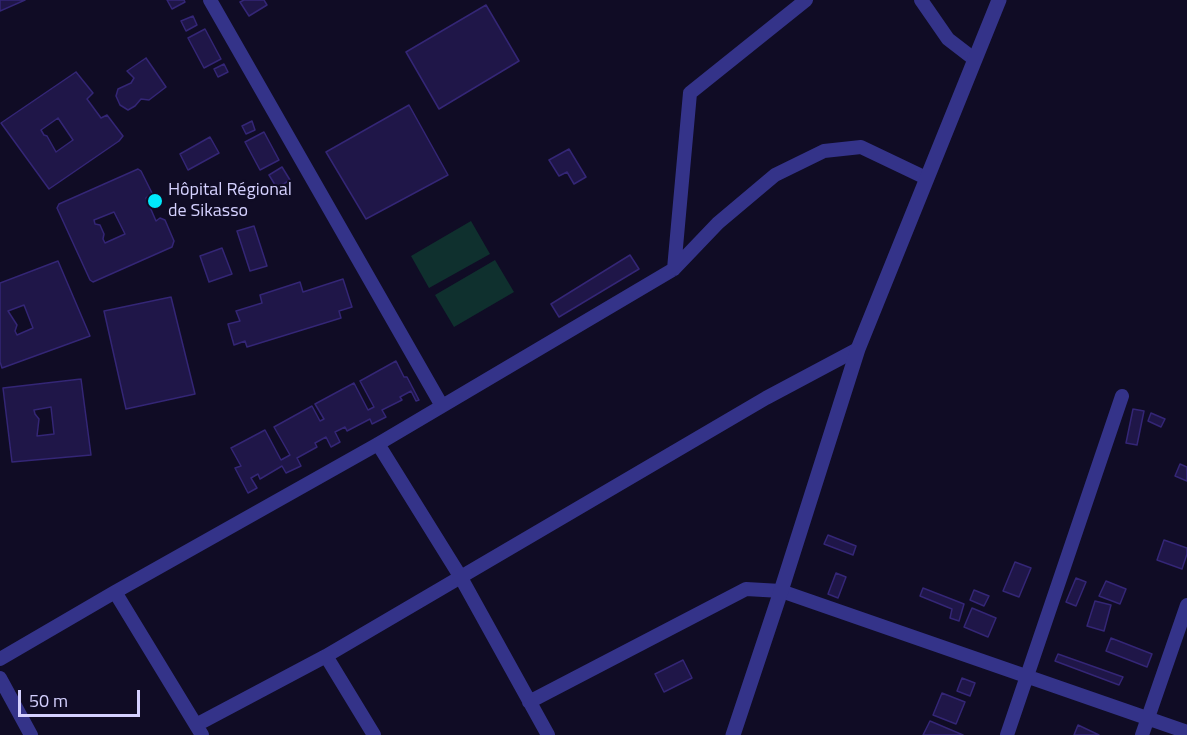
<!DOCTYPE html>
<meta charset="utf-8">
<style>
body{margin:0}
#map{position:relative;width:1187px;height:735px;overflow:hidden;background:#100c25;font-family:"Titillium Web",sans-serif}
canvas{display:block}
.scale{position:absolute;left:18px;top:690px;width:122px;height:27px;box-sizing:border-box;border:3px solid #d5d1ff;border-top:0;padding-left:8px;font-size:18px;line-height:21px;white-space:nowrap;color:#d5d1ff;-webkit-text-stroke:4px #100c25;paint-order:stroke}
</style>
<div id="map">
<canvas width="1187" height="735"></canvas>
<div class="scale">50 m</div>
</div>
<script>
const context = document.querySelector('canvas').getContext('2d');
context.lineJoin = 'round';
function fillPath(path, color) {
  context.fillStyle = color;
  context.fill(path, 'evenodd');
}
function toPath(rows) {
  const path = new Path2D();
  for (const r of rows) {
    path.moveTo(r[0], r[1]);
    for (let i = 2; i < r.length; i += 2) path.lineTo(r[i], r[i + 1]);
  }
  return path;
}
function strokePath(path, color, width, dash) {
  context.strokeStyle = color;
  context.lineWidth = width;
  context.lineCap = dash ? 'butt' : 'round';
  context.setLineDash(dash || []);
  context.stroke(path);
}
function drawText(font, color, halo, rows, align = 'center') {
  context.font = font + ' "Titillium Web",sans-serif';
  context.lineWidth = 4.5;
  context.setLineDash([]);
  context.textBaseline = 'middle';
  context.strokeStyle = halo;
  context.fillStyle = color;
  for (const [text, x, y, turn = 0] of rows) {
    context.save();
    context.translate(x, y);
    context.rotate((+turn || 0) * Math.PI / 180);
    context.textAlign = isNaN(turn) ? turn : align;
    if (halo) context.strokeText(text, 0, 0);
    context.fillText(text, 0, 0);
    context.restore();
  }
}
fillPath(toPath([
 [471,221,490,254,429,288,411,256],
 [495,260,514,292,454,327,435,295]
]), '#0f302e');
const building = toPath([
 [0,0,25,0,0,11,0,0],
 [167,0,184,0,185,2,172,9,167,0],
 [244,0,264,0,267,5,249,16,240,2,244,0],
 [486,5,519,61,439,109,406,52,486,5],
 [193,16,197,25,186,31,181,21,193,16],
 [205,29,221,59,204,68,188,38,205,29],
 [146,58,166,87,149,100,141,99,135,106,128,110,120,105,116,96,118,89,131,83,134,78,127,71,146,58],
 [224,64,228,72,218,77,214,69,224,64],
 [76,72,93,93,87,99,101,118,107,115,123,136,119,141,49,189,1,123,76,72],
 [58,118,73,140,56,152,47,136,44,135,41,130,58,118],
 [409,105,448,175,366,219,326,152,409,105],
 [252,121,255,130,246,134,242,126,252,121],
 [264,132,279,160,260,170,245,142,264,132],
 [210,137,219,153,188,170,180,154,210,137],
 [569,149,586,177,574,184,567,172,559,176,549,160,569,149],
 [282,167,290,180,277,188,269,175,282,167],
 [138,169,141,171,152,193,146,198,156,221,160,218,165,220,174,241,172,247,93,282,90,280,57,208,59,204,138,169],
 [114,212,125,234,105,243,103,239,104,234,100,225,95,224,94,220,114,212],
 [254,226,267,266,250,271,237,231,254,226],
 [222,248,232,274,209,282,200,256,222,248],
 [630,255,639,269,559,317,551,304,630,255],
 [58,261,90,336,2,368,0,362,0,283,58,261],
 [24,305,33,328,17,335,15,331,17,325,8,311,24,305],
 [343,279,352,307,339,311,341,318,247,347,245,341,234,345,228,324,240,321,236,311,262,303,260,295,300,282,303,292,343,279],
 [171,297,195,394,126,409,104,311,171,297],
 [396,361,404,377,407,377,419,400,416,401,411,391,400,397,402,400,382,410,386,417,372,424,370,419,347,431,345,427,335,432,340,442,331,447,326,437,315,443,317,447,297,458,301,466,286,473,282,466,260,479,258,474,251,478,257,488,248,493,235,468,241,466,231,448,265,430,281,460,290,455,274,427,312,406,320,421,324,419,315,404,354,383,368,410,374,407,360,381,396,361],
 [81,379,91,455,12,462,3,388,81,379],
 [51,407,54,434,37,436,39,419,35,414,34,410,51,407],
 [1133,409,1144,411,1137,445,1126,443,1133,409],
 [1151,413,1165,419,1161,427,1148,421,1151,413],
 [1180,464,1187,467,1187,481,1175,476,1180,464],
 [828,535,856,546,853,555,824,544,828,535],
 [1164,540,1187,548,1187,554,1182,569,1157,560,1164,540],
 [1015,562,1031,568,1019,597,1003,591,1015,562],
 [836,573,846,577,838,598,828,594,836,573],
 [1076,578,1086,582,1076,606,1066,602,1076,578],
 [1106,581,1126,589,1120,604,1099,596,1106,581],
 [923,588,964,604,959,621,950,618,952,609,920,596,923,588],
 [974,590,989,596,984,606,970,600,974,590],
 [1095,601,1111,605,1104,631,1087,626,1095,601],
 [972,608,996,618,988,637,964,627,972,608],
 [1111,638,1152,654,1147,667,1106,651,1111,638],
 [1058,654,1123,677,1119,685,1055,661,1058,654],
 [683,660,692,678,664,692,655,674,683,660],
 [962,678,975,683,970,696,957,691,962,678],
 [942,693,965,702,956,724,933,715,942,693],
 [930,721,963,735,923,735,930,721],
 [1078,725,1099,735,1074,735,1078,725]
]);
fillPath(building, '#1f1648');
strokePath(building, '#342676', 1.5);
strokePath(toPath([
 [210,0,442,406],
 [921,0,948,39,974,59],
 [674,269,690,93,806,0],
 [378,444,460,576,548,735],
 [115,592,202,735],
 [326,656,374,735],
 [0,659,115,592,378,444,674,269,718,223,775,175,824,151,861,147,926,178],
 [0,678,31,735],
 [529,702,746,589,781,591,1187,732],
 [196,725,326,656,766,398,858,349],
 [1007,735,1122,396],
 [1142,735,1187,605]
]), '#343389', 14);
strokePath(toPath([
 [733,735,781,591,858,349,999,0]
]), '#343389', 15);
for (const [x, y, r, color] of [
 [155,201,8,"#00e9fc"]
]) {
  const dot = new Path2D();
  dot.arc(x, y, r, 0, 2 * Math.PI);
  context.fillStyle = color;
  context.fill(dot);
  strokePath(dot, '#100c25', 2);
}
drawText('18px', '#d5d1ff', '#100c25', [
 ["Hôpital Régional",168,191],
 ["de Sikasso",168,212]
], 'left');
</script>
